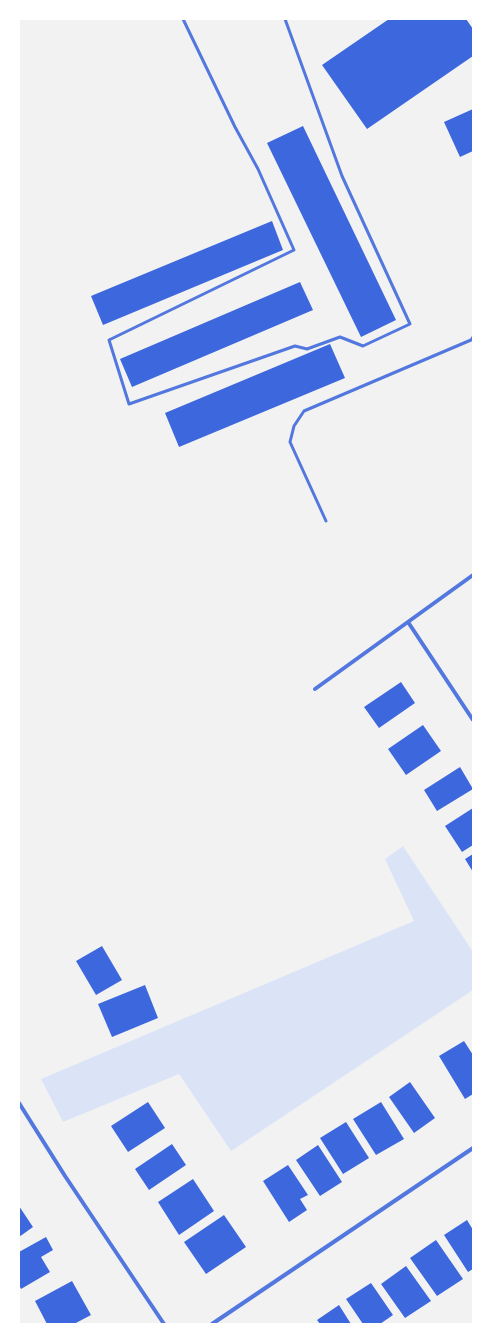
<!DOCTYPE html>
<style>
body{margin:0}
#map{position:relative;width:492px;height:1343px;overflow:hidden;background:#f2f2f2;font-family:"Noto Serif",serif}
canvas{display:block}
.frame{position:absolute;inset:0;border:20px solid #fff;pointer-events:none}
</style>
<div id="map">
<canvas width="492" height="1343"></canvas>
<div class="frame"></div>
</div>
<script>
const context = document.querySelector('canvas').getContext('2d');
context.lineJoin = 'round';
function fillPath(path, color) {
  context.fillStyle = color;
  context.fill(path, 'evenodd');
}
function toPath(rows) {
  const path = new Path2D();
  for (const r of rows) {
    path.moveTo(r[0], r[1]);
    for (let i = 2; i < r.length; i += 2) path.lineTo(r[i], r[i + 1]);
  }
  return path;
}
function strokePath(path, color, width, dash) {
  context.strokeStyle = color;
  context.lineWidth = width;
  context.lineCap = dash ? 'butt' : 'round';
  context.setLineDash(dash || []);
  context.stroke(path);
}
fillPath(toPath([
 [403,846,473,952,473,990,231,1151,179,1074,63,1122,41,1079,414,921,385,859]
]), '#dbe4f7');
fillPath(toPath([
 [389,19,466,19,473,29,473,56,367,129,322,65],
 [473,109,473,151,460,157,444,122],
 [303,126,396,320,361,337,267,143],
 [272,221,283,250,103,325,91,296],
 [300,282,313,310,132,387,120,359],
 [330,344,345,378,179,447,165,413],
 [401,682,415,703,379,728,364,707],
 [423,725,441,751,406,775,388,749],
 [460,767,473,789,437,811,424,790],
 [473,808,473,845,462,852,445,826],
 [473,854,473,872,465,859],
 [102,946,122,980,96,995,76,961],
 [145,985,158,1018,112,1037,98,1004],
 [464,1041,473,1055,473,1094,465,1099,439,1056],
 [410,1082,435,1118,414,1133,389,1097],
 [148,1102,165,1128,128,1152,111,1126],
 [381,1102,404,1139,376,1155,353,1119],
 [346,1122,369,1158,343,1174,320,1138],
 [172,1144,186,1165,149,1190,135,1169],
 [318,1145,342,1182,320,1196,296,1160],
 [288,1165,308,1195,300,1199,307,1210,289,1222,263,1181],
 [193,1179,214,1211,179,1235,158,1202],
 [19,1206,33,1227,19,1237],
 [224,1215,246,1247,206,1274,184,1242],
 [467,1220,473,1230,473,1269,468,1272,444,1235],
 [46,1237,53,1250,41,1257,50,1272,21,1289,19,1285,19,1252],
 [436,1240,463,1279,437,1296,410,1258],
 [406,1266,431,1301,405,1318,381,1284],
 [72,1281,91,1315,74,1324,47,1324,35,1301],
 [371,1283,393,1315,380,1324,363,1324,346,1299],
 [339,1305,351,1324,320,1324,317,1320]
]), '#3d67dc');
strokePath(toPath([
 [183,19,235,127,258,169,294,250,109,340,129,404,295,346,307,349,340,337,363,346,410,324,342,176,285,19],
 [326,521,290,442,294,426,304,411,471,340,473,337]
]), '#5277de', 3);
strokePath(toPath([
 [408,622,473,720],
 [315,689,473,575],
 [19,1103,65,1176,164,1324],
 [212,1324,473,1148]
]), '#5277de', 4);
</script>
